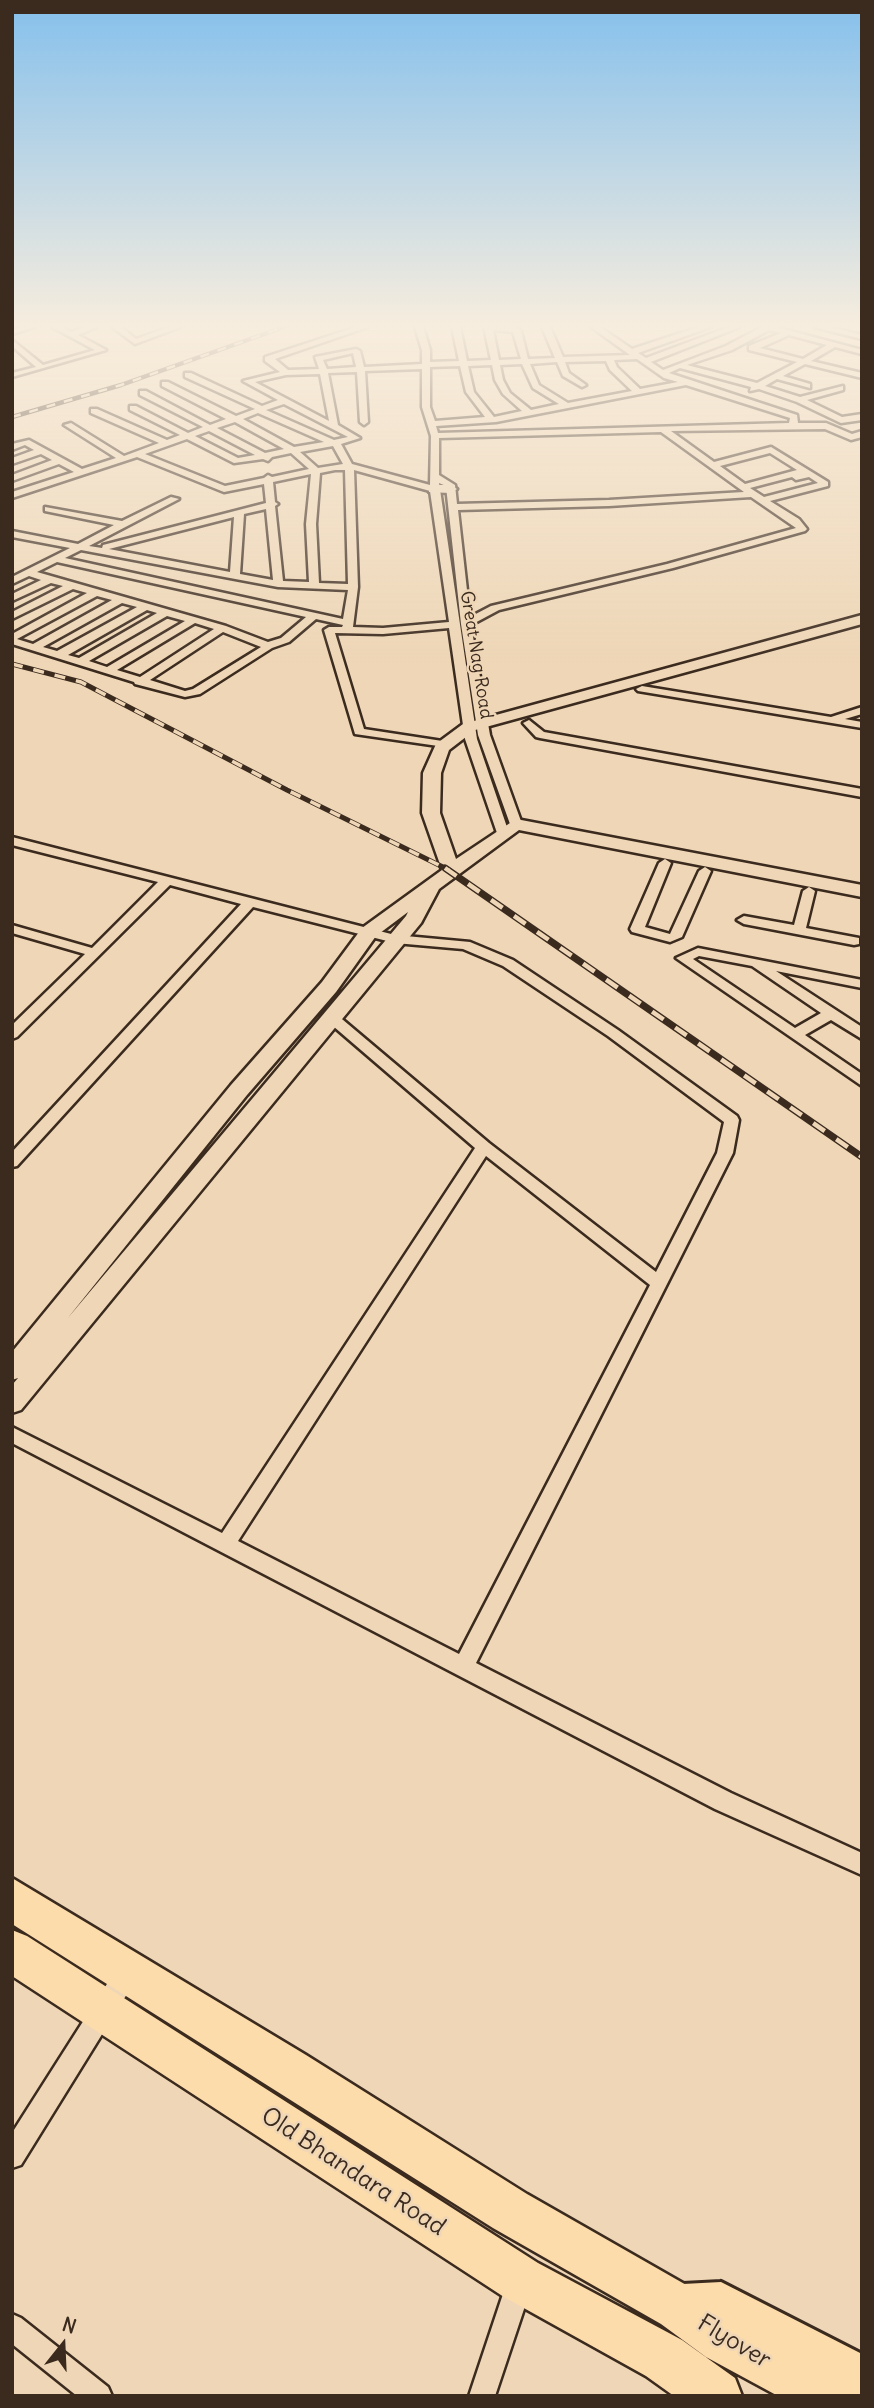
<!DOCTYPE html>
<style>
body{margin:0}
#map{position:relative;width:874px;height:2408px;overflow:hidden;background:#eed6b6;font-family:Delius,sans-serif}
canvas{display:block}
.frame{position:absolute;inset:0;border:14px solid #3b2a1e;pointer-events:none}
.north{position:absolute;left:28px;top:2310px;width:70px;height:70px;-webkit-text-stroke:5px #eed6b6;paint-order:stroke;rotate:18deg;font-size:19px;font-weight:700;line-height:28px;text-align:center;color:#3b2a1e}
.north::after{content:'';display:block;margin:auto;width:24px;height:32px;background:#3b2a1e;clip-path:polygon(50% 0,100% 100%,50% 72%,0 100%)}
</style>
<div id="map">
<canvas width="874" height="2408"></canvas>
<div class="frame"></div>
<div class="north">N</div>
</div>
<script>
const context = document.querySelector('canvas').getContext('2d');
context.lineJoin = 'round';
function toPath(rows) {
  const path = new Path2D();
  for (const r of rows) {
    path.moveTo(r[0], r[1]);
    for (let i = 2; i < r.length; i += 2) path.lineTo(r[i], r[i + 1]);
  }
  return path;
}
function strokePath(path, color, width, dash) {
  context.strokeStyle = color;
  context.lineWidth = width;
  context.lineCap = dash ? 'butt' : 'round';
  context.setLineDash(dash || []);
  context.stroke(path);
}
function fillPath(path, color) {
  context.fillStyle = color;
  context.fill(path, 'evenodd');
}
function drawText(font, color, halo, rows, align = 'center') {
  context.font = font + ' Delius,sans-serif';
  context.lineWidth = 5;
  context.setLineDash([]);
  context.textBaseline = 'middle';
  context.strokeStyle = halo;
  context.fillStyle = color;
  for (const [text, x, y, turn = 0] of rows) {
    context.save();
    context.translate(x, y);
    context.rotate((+turn || 0) * Math.PI / 180);
    context.textAlign = isNaN(turn) ? turn : align;
    if (halo) context.strokeText(text, 0, 0);
    context.fillText(text, 0, 0);
    context.restore();
  }
}
const street = toPath([
 [21,327,35,327,12,334,12,330,21,327],
 [52,327,62,327,71,332,85,327,97,327,78,335,106,350,12,377,12,373,36,367,12,346,12,340,43,365,95,350,52,327],
 [112,327,121,327,136,339,169,327,181,327,135,344,112,327],
 [356,327,368,327,275,359,288,370,319,369,315,357,356,349,360,351,364,367,422,364,422,350,415,327,423,327,430,350,430,362,459,361,452,327,460,327,467,361,491,360,484,327,517,327,521,331,528,359,555,358,542,327,550,327,563,357,630,355,591,327,600,327,632,349,699,327,711,327,638,353,646,358,729,327,740,327,651,362,663,370,726,346,762,327,776,327,862,350,862,354,835,347,811,361,862,373,862,378,805,364,783,376,810,384,810,388,777,379,765,386,800,397,843,386,843,390,807,400,842,417,862,414,862,420,841,423,797,402,759,389,750,391,751,387,680,368,669,373,797,415,798,423,826,423,852,434,862,431,862,437,851,440,825,429,671,431,714,462,771,447,828,482,828,486,770,501,799,519,807,529,805,531,673,568,499,610,471,625,490,735,522,824,516,828,510,824,478,735,461,624,446,486,439,483,477,739,509,833,507,836,499,836,497,833,465,739,449,628,383,634,335,633,364,729,449,742,449,746,445,747,355,734,324,630,329,627,342,627,343,625,316,619,289,642,272,648,200,694,185,697,135,684,134,682,12,644,12,634,87,593,73,589,12,619,12,612,63,586,51,583,12,601,12,594,41,580,29,576,12,584,12,577,70,548,12,537,12,531,78,544,114,525,45,511,45,507,122,521,171,497,179,499,89,546,102,548,103,545,266,503,264,484,224,492,137,457,12,498,12,492,74,472,59,464,12,481,12,475,52,460,41,454,12,464,12,458,34,450,25,445,12,450,12,444,29,440,82,469,116,458,64,425,71,423,124,456,159,443,91,413,91,409,97,409,167,440,180,435,130,410,130,406,136,406,188,433,203,427,140,395,140,391,146,391,210,425,226,419,162,386,162,382,168,382,236,416,255,409,185,377,185,373,191,373,262,406,278,400,243,381,280,372,265,361,265,357,356,327],
 [493,330,513,332,521,359,499,360,493,330],
 [769,330,781,333,749,346,749,350,797,362,757,383,687,365,732,350,769,330],
 [789,335,827,345,803,359,760,348,789,335],
 [353,353,356,367,327,369,323,360,353,353],
 [637,359,664,378,678,382,640,389,617,367,614,360,637,359],
 [606,361,610,370,632,391,568,403,539,385,530,364,557,362,563,376,582,387,586,385,569,373,565,362,606,361],
 [522,364,533,388,559,404,531,410,510,393,503,380,500,365,522,364],
 [492,365,495,380,503,394,522,411,494,417,474,392,468,366,492,365],
 [460,366,466,392,485,417,435,421,430,407,430,367,460,366],
 [422,369,422,407,431,436,430,485,352,464,341,444,360,438,338,425,328,373,357,372,360,422,364,425,368,422,365,371,422,369],
 [320,374,329,421,255,382,286,375,320,374],
 [686,385,790,418,789,423,438,433,436,426,496,422,686,385],
 [284,404,348,437,334,440,266,410,284,404],
 [258,413,324,442,294,447,243,419,258,413],
 [235,422,284,449,265,453,217,428,235,422],
 [209,431,255,455,238,458,195,436,209,431],
 [661,432,744,492,609,500,457,504,455,485,439,475,439,438,661,432],
 [187,439,234,463,263,459,268,461,272,457,291,453,309,469,272,477,268,475,264,478,225,486,145,454,187,439],
 [333,446,343,464,318,468,300,452,333,446],
 [770,453,797,470,745,484,720,466,770,453],
 [335,470,345,470,348,584,319,583,316,524,320,473,335,470],
 [354,470,430,491,449,622,383,628,353,627,358,587,354,470],
 [311,474,306,524,309,582,283,581,275,506,278,504,275,502,273,482,311,474],
 [792,477,796,480,809,477,818,483,764,497,750,488,792,477],
 [751,497,796,528,667,564,491,606,470,617,458,510,609,506,751,497],
 [266,509,273,580,240,574,244,514,266,509],
 [234,517,230,572,109,549,234,517],
 [81,550,278,587,348,590,343,619,65,558,81,550],
 [57,562,306,617,281,638,268,642,226,626,37,572,57,562],
 [97,596,112,600,33,644,17,639,97,596],
 [122,603,137,607,57,651,43,647,122,603],
 [147,610,157,613,79,658,68,655,147,610],
 [167,616,185,621,107,667,89,661,167,616],
 [195,623,214,629,140,677,117,670,195,623],
 [223,632,261,647,193,689,185,691,150,680,223,632],
 [814,327,830,327,862,335,862,339,814,327],
 [642,686,831,717,862,707,862,714,845,719,862,722,862,728,638,691,636,689,642,686],
 [529,720,544,732,862,789,862,797,540,738,536,737,523,723,529,720],
 [12,837,395,935,470,942,513,960,618,1030,737,1116,739,1120,733,1153,476,1663,731,1793,862,1853,862,1875,715,1809,12,1443,12,1427,222,1533,475,1148,326,1020,324,1017,326,1014,336,1014,489,1143,656,1272,717,1153,724,1122,608,1036,503,966,463,949,395,943,253,907,17,1166,12,1167,12,1152,241,904,170,885,17,1037,12,1039,12,1025,85,954,12,933,12,925,92,948,158,882,12,845,12,837],
 [486,1156,650,1285,459,1654,238,1541,486,1156],
 [665,859,671,863,645,927,670,934,699,871,705,867,711,871,682,937,670,942,632,932,630,929,659,863,665,859],
 [809,887,815,891,806,928,859,938,859,944,854,945,744,924,737,920,744,916,794,925,803,891,809,887],
 [698,948,862,980,862,988,776,971,862,1027,862,1039,831,1020,805,1035,862,1074,862,1086,676,958,698,948],
 [699,956,752,966,821,1013,795,1028,693,959,699,956],
 [127,1962,135,1965,138,1973,135,1981,21,2165,12,2168,12,2133,119,1965,127,1962],
 [520,2269,529,2273,533,2282,495,2396,469,2396,507,2282,511,2273,520,2269],
 [12,2314,21,2318,108,2387,112,2396,77,2396,12,2344,12,2314]
]);
const secondary = toPath([
 [434,485,450,485,457,489,450,493,429,492,429,486,434,485],
 [862,615,862,624,475,730,449,750,441,773,440,813,456,859,516,819,862,885,862,897,519,830,439,889,421,923,21,1410,12,1413,12,1385,18,1378,12,1380,12,1352,231,1085,322,982,362,928,442,870,422,813,423,773,436,744,463,724,862,615],
 [408,912,406,916,67,1319,247,1095,336,992,376,936,408,912]
]);
const primary = toPath([
 [721,2282,862,2354,862,2396,846,2394,718,2326,683,2328,668,2321,661,2306,668,2291,683,2284,721,2282]
]);
const highway = toPath([
 [12,1878,306,2055,527,2194,695,2290,742,2321,847,2378,854,2396,778,2396,706,2357,661,2324,493,2228,12,1924,12,1878],
 [12,1930,27,1936,538,2263,682,2340,735,2378,742,2396,674,2396,646,2376,504,2297,12,1976,12,1930]
]);
strokePath(street, '#3b2a1e', 5);
strokePath(secondary, '#3b2a1e', 5);
strokePath(primary, '#3b2a1e', 6);
strokePath(highway, '#3b2a1e', 5);
fillPath(street, '#eed6b6');
fillPath(secondary, '#eed6b6');
fillPath(primary, '#fddcac');
fillPath(highway, '#fddcac');
const railFar2 = toPath([
 [12,417,121,385,284,327]
]);
const railFar1 = toPath([
 [12,664,81,682,287,790,449,870]
]);
const rail = toPath([
 [445,868,862,1157]
]);
strokePath(railFar2, '#3b2a1e', 4.5);
strokePath(railFar1, '#3b2a1e', 5);
strokePath(rail, '#3b2a1e', 7);
strokePath(railFar2, '#eed6b6', 2.5, [9]);
strokePath(railFar1, '#eed6b6', 3.5, [11]);
strokePath(rail, '#eed6b6', 4.5, [14]);
const sky = context.createLinearGradient(0, 0, 0, 665);
sky.addColorStop(0, '#85c0ec');
sky.addColorStop(0.49, '#f7edde');
sky.addColorStop(1, '#f7edde00');
context.fillStyle = sky;
context.fillRect(0, 0, 874, 665);
drawText('18px', '#3b2a1e', '#eed6b6', [
 ["Great Nag Road",476,655,81]
]);
drawText('24px', '#3b2a1e', '#eed6b6', [
 ["Old Bhandara Road",353,2172,33],
 ["Flyover",734,2342,31]
]);
</script>
